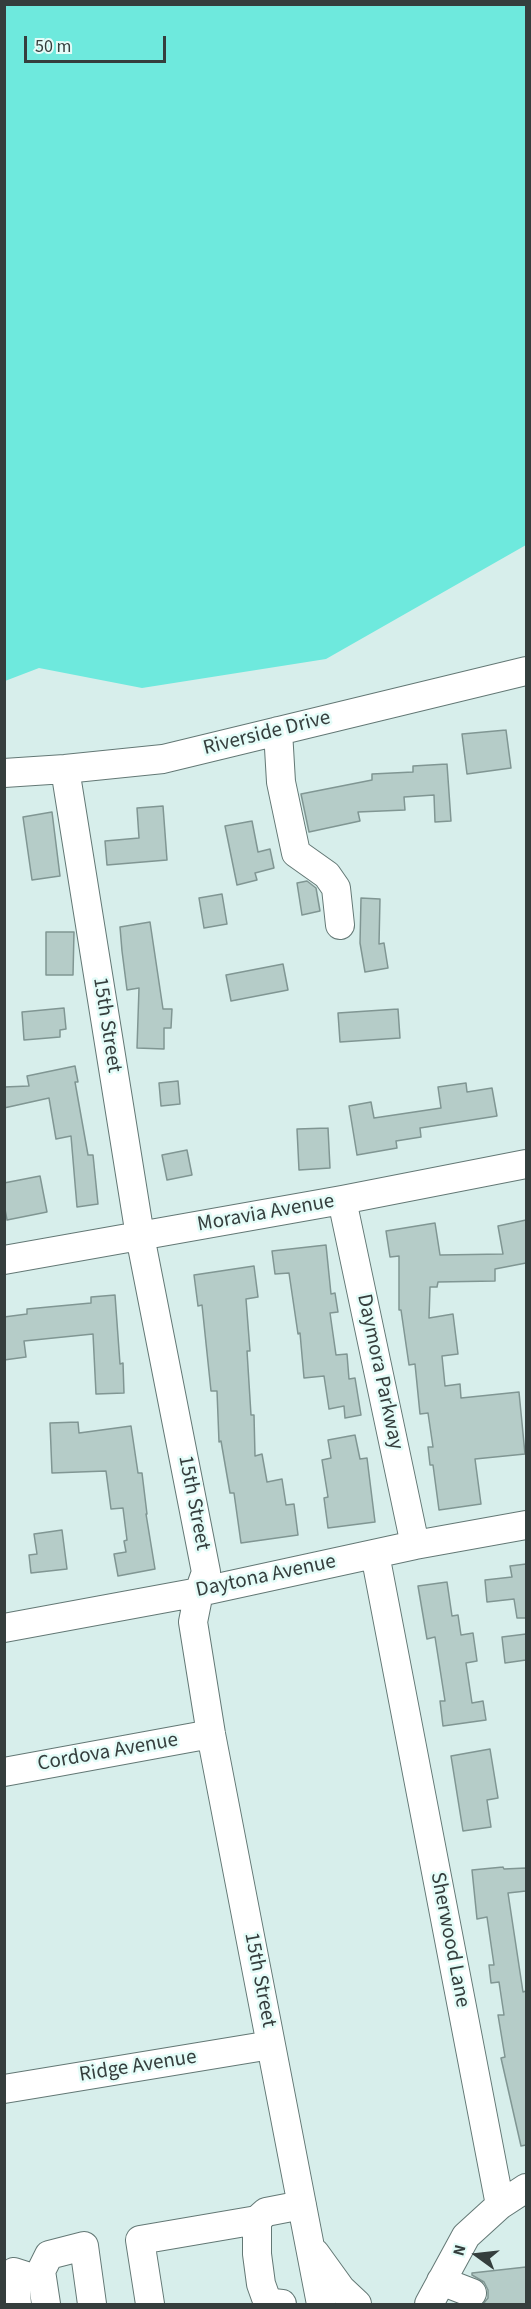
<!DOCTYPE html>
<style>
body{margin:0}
#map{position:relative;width:531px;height:2309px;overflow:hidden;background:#d7eeeb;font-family:"Source Sans 3",sans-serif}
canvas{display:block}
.frame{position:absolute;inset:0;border:6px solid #353e3d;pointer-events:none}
.north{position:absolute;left:447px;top:2225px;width:60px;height:60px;-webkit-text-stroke:4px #e4fcf8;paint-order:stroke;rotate:285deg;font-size:16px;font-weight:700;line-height:24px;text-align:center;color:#353e3d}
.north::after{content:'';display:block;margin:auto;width:21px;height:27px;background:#353e3d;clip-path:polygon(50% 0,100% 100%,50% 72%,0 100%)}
.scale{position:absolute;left:24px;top:36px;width:142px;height:27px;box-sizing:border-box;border:3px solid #353e3d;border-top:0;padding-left:8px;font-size:18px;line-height:21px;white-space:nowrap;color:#353e3d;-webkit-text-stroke:4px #e4fcf8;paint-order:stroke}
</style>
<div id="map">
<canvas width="531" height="2309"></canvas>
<div class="frame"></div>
<div class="north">N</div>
<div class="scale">50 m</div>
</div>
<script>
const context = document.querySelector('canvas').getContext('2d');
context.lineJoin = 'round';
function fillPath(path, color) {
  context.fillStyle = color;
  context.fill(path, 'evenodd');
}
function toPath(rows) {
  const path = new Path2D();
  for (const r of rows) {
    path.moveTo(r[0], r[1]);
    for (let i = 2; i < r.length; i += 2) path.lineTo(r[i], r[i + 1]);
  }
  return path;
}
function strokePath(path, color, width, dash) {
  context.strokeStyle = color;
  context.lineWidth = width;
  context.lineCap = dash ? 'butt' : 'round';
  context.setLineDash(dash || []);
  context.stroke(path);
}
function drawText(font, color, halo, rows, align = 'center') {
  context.font = font + ' "Source Sans 3",sans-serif';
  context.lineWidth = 5;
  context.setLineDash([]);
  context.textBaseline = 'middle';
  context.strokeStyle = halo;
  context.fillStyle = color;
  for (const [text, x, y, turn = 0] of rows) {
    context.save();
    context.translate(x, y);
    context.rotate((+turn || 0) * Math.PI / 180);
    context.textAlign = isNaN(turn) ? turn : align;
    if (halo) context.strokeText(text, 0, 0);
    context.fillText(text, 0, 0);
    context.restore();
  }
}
fillPath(toPath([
 [5,4,526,5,526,545,326,659,142,688,39,668,5,681]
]), '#6ee9dd');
const building = toPath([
 [506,730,511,768,467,774,462,734,506,730],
 [447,764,451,821,435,822,434,795,404,797,405,810,358,812,360,821,309,832,301,794,372,780,372,774,413,772,413,766,447,764],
 [163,806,167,860,107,865,105,841,139,838,137,808,163,806],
 [52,812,60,876,32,880,23,817,52,812],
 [252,821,258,852,270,849,274,868,255,873,257,880,237,885,225,826,252,821],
 [307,881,316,888,320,911,302,915,297,883,307,881],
 [222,894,227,924,204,928,199,898,222,894],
 [361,898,380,899,379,944,384,943,388,968,365,972,360,943,361,898],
 [150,922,163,1009,172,1009,171,1028,164,1028,164,1049,137,1048,139,988,127,990,122,951,120,927,150,922],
 [46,932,74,932,73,975,46,975,46,932],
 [283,964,288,990,231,1001,226,975,283,964],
 [64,1008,66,1029,60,1030,60,1037,24,1040,22,1012,64,1008],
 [398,1009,400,1038,340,1042,338,1013,398,1009],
 [75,1066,78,1082,75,1082,88,1155,93,1155,98,1204,77,1207,71,1136,56,1139,49,1098,4,1108,4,1087,29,1086,27,1076,75,1066],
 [178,1081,180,1104,161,1106,159,1083,178,1081],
 [466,1083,467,1092,492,1088,497,1116,420,1128,421,1137,396,1141,397,1148,357,1155,349,1106,371,1102,374,1118,441,1108,438,1087,466,1083],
 [328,1128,330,1168,299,1170,297,1129,328,1128],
 [187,1150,192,1175,167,1180,162,1155,187,1150],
 [40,1176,47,1212,7,1220,4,1204,4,1183,40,1176],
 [526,1220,526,1263,495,1269,495,1281,438,1282,437,1287,430,1287,429,1318,453,1314,458,1354,442,1356,445,1386,460,1384,461,1398,519,1392,525,1454,475,1459,481,1504,439,1510,433,1465,430,1465,428,1447,433,1447,428,1413,420,1414,415,1364,409,1365,401,1310,399,1310,399,1256,390,1257,386,1231,435,1223,440,1255,503,1254,498,1226,526,1220],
 [326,1245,331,1294,335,1293,338,1312,330,1313,336,1355,347,1354,349,1379,355,1378,361,1415,345,1418,344,1406,329,1409,324,1376,304,1378,300,1333,298,1334,289,1273,275,1274,272,1251,326,1245],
 [254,1266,258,1297,246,1299,250,1351,247,1351,251,1415,254,1415,255,1456,262,1454,267,1482,282,1479,286,1505,294,1504,298,1535,241,1543,234,1493,230,1493,221,1441,219,1442,217,1391,211,1391,202,1305,198,1306,194,1275,254,1266],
 [115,1295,120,1364,123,1363,124,1393,96,1394,93,1334,24,1341,26,1357,4,1360,4,1317,27,1314,27,1309,91,1303,91,1297,115,1295],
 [78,1422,79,1433,131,1426,138,1473,142,1473,147,1514,146,1514,155,1569,118,1576,114,1554,126,1552,124,1541,127,1540,123,1508,111,1509,106,1471,52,1473,50,1423,78,1422],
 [355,1435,360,1459,367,1458,375,1522,328,1528,324,1498,328,1497,322,1460,331,1458,328,1440,355,1435],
 [62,1530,67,1569,31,1573,29,1555,37,1554,34,1534,62,1530],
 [526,1564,526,1618,517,1618,514,1599,487,1602,485,1580,512,1577,510,1566,526,1564],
 [447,1582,452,1616,458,1615,461,1635,473,1633,477,1661,466,1663,472,1703,483,1701,486,1720,443,1726,440,1701,445,1701,435,1637,427,1639,418,1586,447,1582],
 [526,1634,526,1660,505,1663,502,1637,526,1634],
 [490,1749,498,1798,487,1800,491,1827,463,1831,451,1756,490,1749],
 [503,1867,504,1869,526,1868,526,1891,508,1893,523,1992,526,1991,526,2145,521,2146,501,2058,505,2057,498,2015,504,2015,499,1982,491,1983,489,1965,494,1965,487,1917,477,1919,472,1870,503,1867],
 [526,2267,526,2304,483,2304,488,2298,488,2290,484,2282,472,2275,472,2273,526,2267]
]);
fillPath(building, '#b5ccc8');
strokePath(building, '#809693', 1.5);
const minor = toPath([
 [278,731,281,782,296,853,327,875,336,888,340,925],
 [65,769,140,1236,206,1572,199,1592,193,1622,211,1734,321,2304],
 [4,773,65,769,163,759,526,671],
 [342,1200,415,1545],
 [4,1260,342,1200,526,1164],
 [375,1554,500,2205],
 [4,1628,199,1592,415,1545,526,1525],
 [4,1772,211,1734],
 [4,2089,271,2045],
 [315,2253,341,2289,357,2304],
 [441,2281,472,2293],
 [17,2304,14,2272,42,2281],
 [46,2304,41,2271,49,2255,84,2246,92,2304],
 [150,2304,140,2240,257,2220],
 [282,2304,273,2303,266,2298,261,2284,257,2254,257,2220,266,2212,302,2205],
 [429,2304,466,2236,500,2205,526,2188]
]);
strokePath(minor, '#637875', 30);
strokePath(minor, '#fff', 28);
drawText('21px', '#353e3d', '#e4fcf8', [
 ["Riverside Drive",267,734,-14],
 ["15th Street",106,1025,81],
 ["Moravia Avenue",266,1214,-10],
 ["Daymora Parkway",379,1372,78],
 ["15th Street",193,1503,79],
 ["Daytona Avenue",266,1577,-12],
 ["Cordova Avenue",108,1753,-10],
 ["Sherwood Lane",449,1940,79],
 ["15th Street",259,1980,79],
 ["Ridge Avenue",138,2067,-9]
]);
</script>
